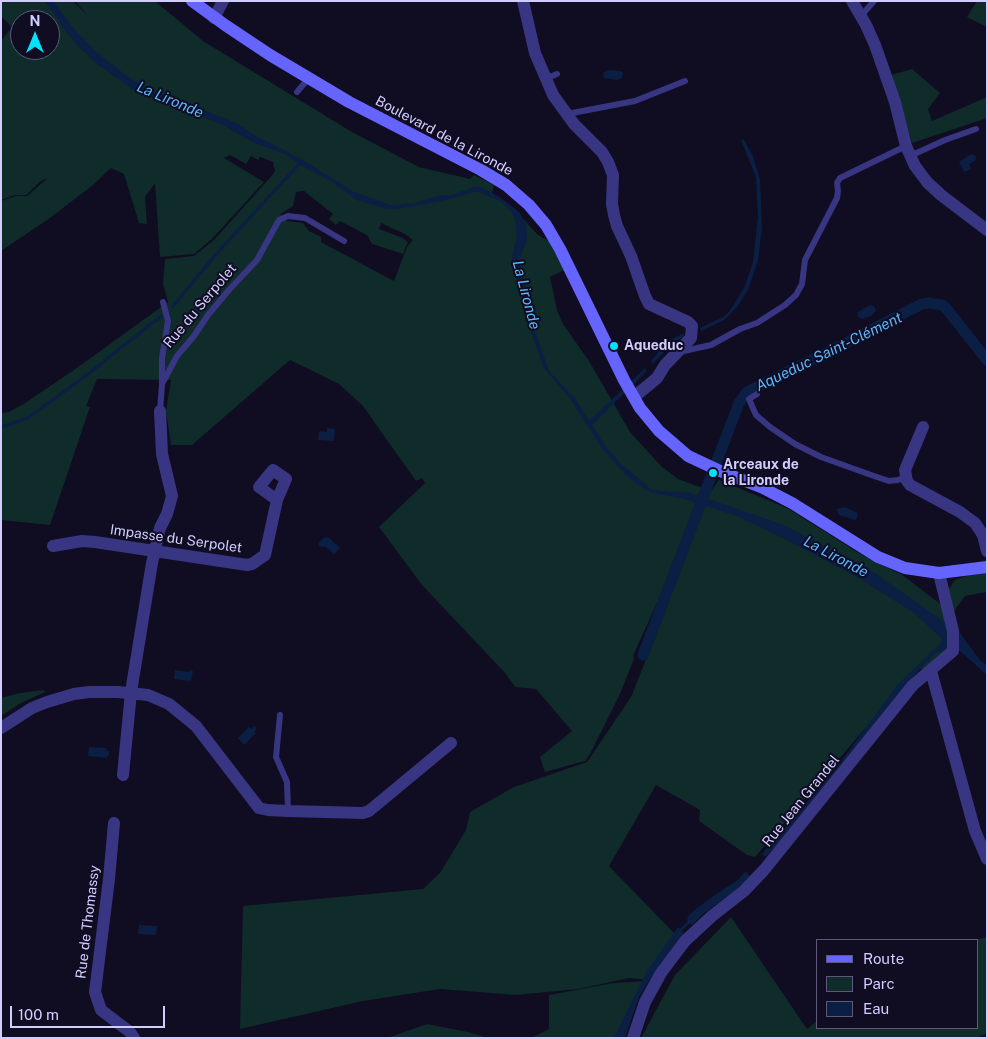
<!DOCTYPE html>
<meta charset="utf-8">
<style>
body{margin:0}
#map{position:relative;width:988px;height:1039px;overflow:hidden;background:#100c21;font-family:"Public Sans",sans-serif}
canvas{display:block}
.frame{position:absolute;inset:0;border:2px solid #d2cdff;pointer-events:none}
.legend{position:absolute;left:816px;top:939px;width:162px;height:90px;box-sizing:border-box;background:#100c21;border:1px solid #5e597a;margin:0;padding:6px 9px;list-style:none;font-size:15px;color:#d2cdff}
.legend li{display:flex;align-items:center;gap:10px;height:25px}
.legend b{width:25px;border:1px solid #5e597a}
.north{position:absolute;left:10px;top:10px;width:50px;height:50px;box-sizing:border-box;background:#100c21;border:1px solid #5e597a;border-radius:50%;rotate:0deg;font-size:14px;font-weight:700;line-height:20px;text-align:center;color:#d2cdff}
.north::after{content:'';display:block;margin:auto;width:18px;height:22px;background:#00e2f8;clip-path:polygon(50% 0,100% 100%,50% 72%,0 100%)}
.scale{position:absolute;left:10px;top:1006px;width:155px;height:22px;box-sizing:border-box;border:2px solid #d2cdff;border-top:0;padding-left:6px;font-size:15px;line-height:18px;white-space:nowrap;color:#d2cdff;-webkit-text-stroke:4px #100c21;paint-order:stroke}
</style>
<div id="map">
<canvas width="988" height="1039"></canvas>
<div class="frame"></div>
<ul class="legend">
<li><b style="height:6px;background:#6664ff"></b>Route</li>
<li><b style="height:14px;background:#0f2b2a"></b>Parc</li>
<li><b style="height:14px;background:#0a1f43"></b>Eau</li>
</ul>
<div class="north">N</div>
<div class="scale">100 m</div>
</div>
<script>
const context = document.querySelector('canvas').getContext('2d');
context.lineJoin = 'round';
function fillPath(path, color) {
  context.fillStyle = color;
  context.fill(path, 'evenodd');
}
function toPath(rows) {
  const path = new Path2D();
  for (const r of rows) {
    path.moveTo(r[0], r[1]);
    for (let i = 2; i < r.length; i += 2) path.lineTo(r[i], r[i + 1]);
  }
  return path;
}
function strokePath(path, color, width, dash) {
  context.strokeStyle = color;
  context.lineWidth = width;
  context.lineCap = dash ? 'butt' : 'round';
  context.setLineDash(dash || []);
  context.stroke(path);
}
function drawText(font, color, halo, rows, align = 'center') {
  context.font = font + ' "Public Sans",sans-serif';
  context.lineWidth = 4;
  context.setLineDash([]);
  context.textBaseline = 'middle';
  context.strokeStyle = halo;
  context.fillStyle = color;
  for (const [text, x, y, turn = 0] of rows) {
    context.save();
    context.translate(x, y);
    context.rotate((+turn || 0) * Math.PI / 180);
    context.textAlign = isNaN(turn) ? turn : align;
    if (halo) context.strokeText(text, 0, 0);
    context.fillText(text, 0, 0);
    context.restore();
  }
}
fillPath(toPath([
 [1,1,73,1,89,17,75,1,155,1,203,41,352,132,419,167,470,179,474,175,494,185,492,193,516,211,538,235,549,241,564,270,550,277,557,310,563,324,589,361,630,432,661,466,678,479,711,491,719,480,787,508,857,552,879,564,901,574,943,606,950,649,927,670,919,669,874,718,755,857,747,855,699,821,700,810,656,785,609,866,676,935,660,964,649,980,629,978,578,989,516,995,440,989,363,1001,240,1029,243,906,423,889,440,873,466,830,470,812,514,787,587,762,631,697,667,607,657,603,633,656,634,659,620,694,590,754,585,761,545,772,540,757,572,731,536,689,515,687,506,674,422,585,379,527,425,483,422,478,416,481,363,406,339,384,290,360,192,445,171,445,166,411,171,380,97,379,86,406,90,407,50,525,1,520,1,413,9,412,25,403,74,370,168,302,163,284,165,259,194,256,214,240,275,172,273,162,260,157,258,160,251,156,246,164,230,155,224,158,264,182,212,239,194,254,160,257,155,183,145,197,147,224,139,223,124,174,111,168,93,185,50,218,1,251,1,201,16,196,27,196,48,178,41,181,26,195,15,195,1,200,1,41,12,27,1,16],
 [20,20,50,20,50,50,20,50],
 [304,191,333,214,329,219,336,225,340,221,367,235,372,244,403,254,408,242,403,238,379,229,381,223,405,234,413,240,407,247,394,281,321,242,321,237,309,231,303,223,287,221,280,214,293,206,296,192],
 [977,1,987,1,987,27,967,17],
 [912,69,940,93,928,109,932,121,987,97,987,118,912,143,891,75],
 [987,572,987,592,965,596,952,614,948,590,955,580,966,576],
 [44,690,45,692,21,703,1,716,1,698,20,693],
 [731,917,807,1029,817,1021,817,1028,977,1028,976,940,987,937,987,1034,975,1038,641,1038,675,975],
 [646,981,621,1038,531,1038,549,1029,549,995,613,983],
 [427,1024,468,1032,488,1038,387,1038]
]), '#0f2b2a');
fillPath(toPath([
 [45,1,53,1,74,29,96,52,131,79,159,92,238,124,258,137,301,159,354,192,390,205,415,203,438,196,452,195,475,187,481,187,501,198,519,212,526,224,527,240,519,260,535,331,549,371,577,401,589,421,645,368,647,371,592,425,606,447,621,464,652,490,691,493,781,524,869,569,960,633,980,660,987,666,987,675,960,651,950,645,949,648,934,654,912,678,780,842,765,857,762,854,835,770,897,685,942,642,941,638,913,612,862,580,783,538,737,516,685,499,650,492,634,482,623,472,601,447,571,400,544,368,524,313,520,288,511,262,517,236,515,219,511,211,500,201,477,191,442,201,396,209,388,209,357,200,329,180,305,168,285,154,254,143,225,126,199,115,173,107,131,88,97,64,80,48,67,33],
 [609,70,621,71,623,73,622,78,617,80,604,78,603,73],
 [741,140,744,140,753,156,760,180,762,227,758,261,748,290,737,307,724,320,701,331,700,328,725,316,731,309,744,288,753,262,758,216,756,177],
 [971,154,975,155,976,158,975,161,969,164,971,169,964,172,959,162],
 [870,305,874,306,876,310,871,316,862,319,857,316,858,312],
 [684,333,684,337,672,343,653,364,651,361,668,341],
 [327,428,335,429,334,441,318,440,319,431,327,432],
 [844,507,858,513,856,520,839,515,837,509],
 [325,537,327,538,328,537,340,548,334,554,325,546,323,547,319,546,319,542],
 [175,670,189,672,189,670,193,671,191,681,174,679],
 [254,726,257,729,254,732,256,733,244,745,238,738,249,727,252,729],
 [89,747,107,748,107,751,109,751,109,756,107,756,107,758,88,756],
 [746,871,750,877,743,885,703,914,692,925,687,921,688,916,697,908,715,895,738,880],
 [139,925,157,926,156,935,138,934],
 [678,927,684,933,655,971,639,997,625,1038,614,1038,647,971]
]), '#0a1f43');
strokePath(toPath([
 [173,306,218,252,301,162],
 [1,427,28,418,88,374,161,316],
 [678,933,691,920]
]), '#0a1f43', 3);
strokePath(toPath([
 [643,655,739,403,747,392,848,342,906,312,922,304,929,303,942,305,946,308,987,360]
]), '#0a1f43', 11);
strokePath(toPath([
 [861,16,874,1],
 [545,79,557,74],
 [297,92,309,78],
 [567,114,635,101,685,81],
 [910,156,945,140,976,129],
 [679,352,711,345,740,329,757,323,785,305,796,295,802,284,805,260,837,198,838,191,837,183,840,178,906,146],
 [162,383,162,358,168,321,163,302],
 [757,394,749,399,756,415,770,427,795,444,821,457,874,476,889,481,898,480,905,477],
 [160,411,162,384,177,356,194,336,208,315,228,291,257,260,279,220,288,216,305,218,344,241],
 [280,715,276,757,287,782,288,811]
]), '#383682', 6);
strokePath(toPath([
 [523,1,535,53,553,95,574,124,602,152,608,162,613,175,612,204,614,215,617,226,631,256,645,296,649,304,688,322,692,326,691,338,665,365,657,378,634,397],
 [852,1,866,25,875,45,895,102,906,146,915,166,927,182,941,195,987,230],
 [214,18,223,1],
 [923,427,905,470,907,481,910,485,960,512,975,523,983,535,987,551],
 [53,546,82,541,95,542,247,565,252,564,265,555,277,500,286,479,273,470,259,487,277,500],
 [931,671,975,831,987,859],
 [1,728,32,708,47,702,74,694,89,692,118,692,148,695,169,704,196,726,259,808,268,810,288,811,363,813,369,811,451,743],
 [123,775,131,692,152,563,160,528,167,514,172,496,162,454,160,411],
 [114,823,109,879,95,992,101,1010,130,1032,134,1038],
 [633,1038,645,1002,661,973,685,941,712,916,744,891,764,870,913,685,953,651,953,631,939,573]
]), '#383682', 12);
strokePath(toPath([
 [192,1,225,25,270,55,349,102,481,170,506,185,529,205,546,225,560,249,624,380,640,408,659,431,688,456,720,471,763,488,792,503,878,557,905,568,939,573,987,567]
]), '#6664ff', 12);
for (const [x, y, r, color] of [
 [614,346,5,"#00e2f8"],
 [713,473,5,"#00e2f8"]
]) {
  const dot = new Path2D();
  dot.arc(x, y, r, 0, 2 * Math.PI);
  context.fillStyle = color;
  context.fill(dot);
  strokePath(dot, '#100c21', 2);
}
drawText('14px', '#d2cdff', '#100c21', [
 ["Boulevard de la Lironde",444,136,28],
 ["Rue du Serpolet",200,306,-50],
 ["Impasse du Serpolet",176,539,8],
 ["Rue Jean Grandel",801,801,-51],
 ["Rue de Thomassy",88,922,-83]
]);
drawText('bold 14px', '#d2cdff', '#100c21', [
 ["Aqueduc",624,346],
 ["Arceaux de",723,465],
 ["la Lironde",723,481]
], 'left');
drawText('italic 15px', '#5bb5ff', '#100c21', [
 ["La Lironde",170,100,23],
 ["La Lironde",526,295,75],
 ["Aqueduc Saint-Clément",829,352,-26],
 ["La Lironde",836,557,28]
]);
</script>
